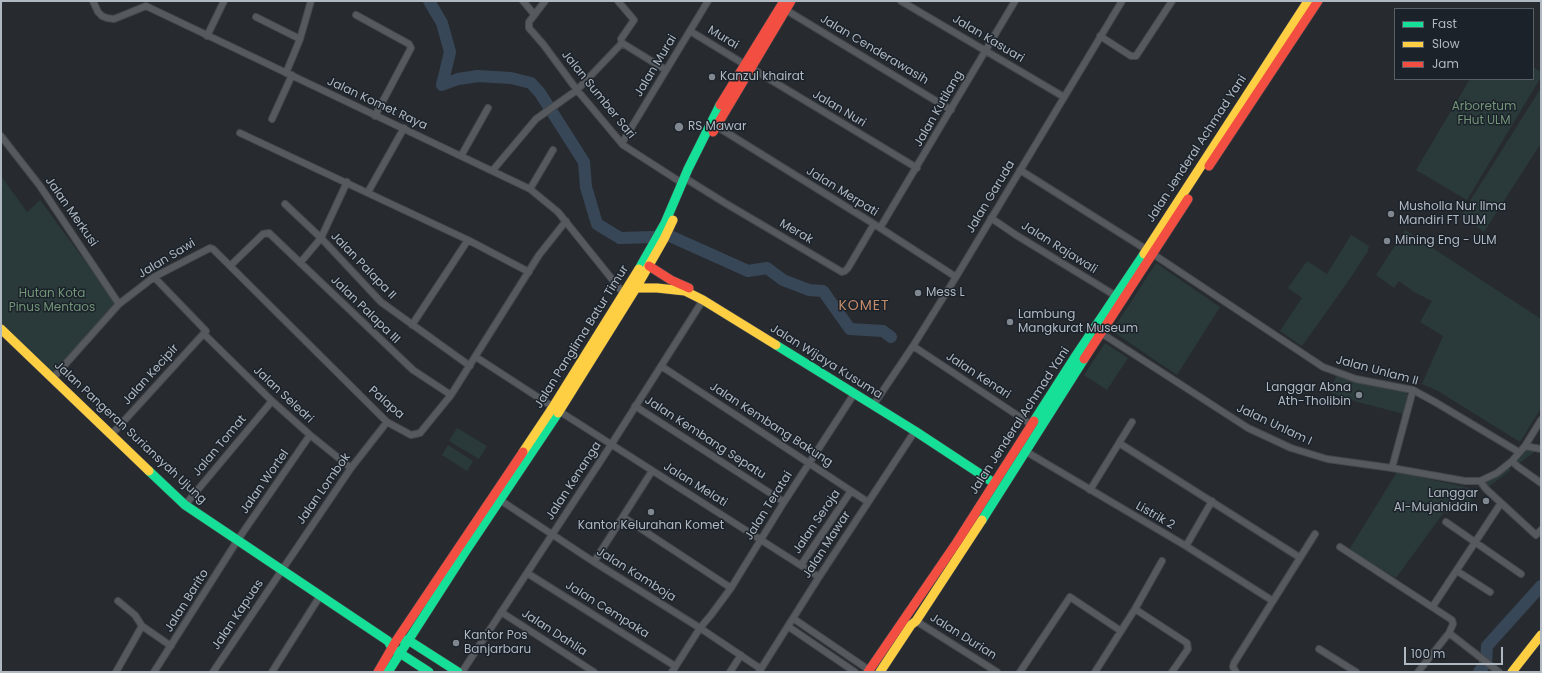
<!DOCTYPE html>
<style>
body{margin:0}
#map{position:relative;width:1542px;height:673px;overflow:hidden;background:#272b30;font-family:Poppins,sans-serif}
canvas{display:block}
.frame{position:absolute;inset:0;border:2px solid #b0b8c2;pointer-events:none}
.legend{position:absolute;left:1394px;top:8px;width:140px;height:72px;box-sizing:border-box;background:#1b222a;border:1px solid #575e67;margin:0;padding:5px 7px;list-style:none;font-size:12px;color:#b0b8c2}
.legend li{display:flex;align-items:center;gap:8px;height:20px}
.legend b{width:20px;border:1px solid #575e67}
.scale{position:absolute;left:1404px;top:647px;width:99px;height:18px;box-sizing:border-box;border:2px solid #b0b8c2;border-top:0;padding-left:5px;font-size:12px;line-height:14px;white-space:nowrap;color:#b0b8c2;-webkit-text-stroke:3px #1b222a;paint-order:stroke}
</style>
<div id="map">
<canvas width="1542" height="673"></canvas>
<div class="frame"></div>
<ul class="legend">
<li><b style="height:5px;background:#16e098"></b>Fast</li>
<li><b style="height:5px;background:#ffcf43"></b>Slow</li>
<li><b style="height:5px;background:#f24e42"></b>Jam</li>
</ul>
<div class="scale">100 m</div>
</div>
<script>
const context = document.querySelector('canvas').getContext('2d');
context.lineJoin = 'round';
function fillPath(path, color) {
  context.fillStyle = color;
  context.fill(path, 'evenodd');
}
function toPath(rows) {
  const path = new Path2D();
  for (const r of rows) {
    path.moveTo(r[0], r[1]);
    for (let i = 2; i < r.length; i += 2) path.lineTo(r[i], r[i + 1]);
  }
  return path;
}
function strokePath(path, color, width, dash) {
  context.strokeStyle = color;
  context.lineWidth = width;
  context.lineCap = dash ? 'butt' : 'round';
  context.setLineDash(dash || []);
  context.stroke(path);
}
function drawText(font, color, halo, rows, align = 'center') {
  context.font = font + ' Poppins,sans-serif';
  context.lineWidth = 3;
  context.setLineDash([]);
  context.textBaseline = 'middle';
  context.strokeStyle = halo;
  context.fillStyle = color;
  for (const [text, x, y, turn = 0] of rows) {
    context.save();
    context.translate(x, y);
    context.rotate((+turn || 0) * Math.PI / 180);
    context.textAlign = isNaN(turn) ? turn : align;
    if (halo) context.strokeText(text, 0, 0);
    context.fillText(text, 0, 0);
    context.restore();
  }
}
fillPath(toPath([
 [1533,67,1541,72,1541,77,1467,200,1416,170,1470,79,1533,79],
 [1541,88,1541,143,1484,232,1461,215],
 [1,176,27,212,40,200,117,304,53,375,1,325],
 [1405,230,1541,319,1541,408,1520,442,1438,391,1422,384,1443,336,1420,322,1432,301,1414,292,1399,281,1394,288,1376,275],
 [1351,235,1369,246,1368,251,1347,283,1302,346,1280,331,1302,298,1288,288,1307,261,1327,274],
 [1156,263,1220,307,1177,375,1112,331],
 [1105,343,1128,358,1107,390,1084,375],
 [1337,375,1356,381,1405,391,1408,396,1404,414,1358,402,1329,392],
 [457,428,487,446,479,459,449,441],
 [448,445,473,461,467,471,442,455],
 [1528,449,1536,451,1518,464,1517,460],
 [1508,467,1511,470,1487,488,1484,482,1497,475],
 [1397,472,1474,489,1471,500,1459,508,1453,506,1447,514,1444,512,1396,578,1349,550]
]), '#2a3939');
strokePath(toPath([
 [429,1,442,23,450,52,442,85,458,79,478,76,511,78,531,83,540,93,584,162,586,187,597,224,620,238,655,237],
 [670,236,748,271,767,268,783,280,809,290,823,291,850,329,883,331,891,337],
 [1479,672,1486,663,1487,646,1541,586]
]), '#384757', 12);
const street = toPath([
 [93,1,98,12,102,16,107,18,114,19,146,6,530,189,558,212,624,294],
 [523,1,534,14],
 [545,1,529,22,529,28,543,44,577,90,623,145,682,183],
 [901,1,1064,97],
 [786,10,951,110],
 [356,15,409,44,411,48,375,116],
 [256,17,300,39],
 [690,31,744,64],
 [207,36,224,1],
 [1100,36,1131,56,1136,56,1172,1],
 [622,43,666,70],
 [751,68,917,168],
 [286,73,300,39,311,1],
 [272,119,292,75],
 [716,126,874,224,956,277],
 [240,133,468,240,529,272],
 [1,136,40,186,119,304],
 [622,143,708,1],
 [461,156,488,108],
 [493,170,536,119,577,90,622,43,621,39,634,20,618,1],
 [1020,170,1147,250],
 [688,180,725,203,842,272,845,271,848,268,874,224],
 [530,189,553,150],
 [368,192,404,128],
 [285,204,321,238,381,302,470,366],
 [991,218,1016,235,1116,296],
 [880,228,1015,1],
 [1153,254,1323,367,1356,379,1413,390,1435,402,1517,451],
 [300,263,321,238,347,182],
 [230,266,263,234,269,233,413,370,451,395],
 [412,325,468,240],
 [1101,333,1248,428,1291,448,1327,459,1392,468,1465,481,1480,481,1497,473,1512,461,1525,446,1541,420],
 [204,334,272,401,310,435,351,468],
 [913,346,1032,425],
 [476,357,553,407],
 [661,366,868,502],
 [53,378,119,304,154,277,210,248,213,249,387,422,411,435,420,433,451,395,539,255,566,221],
 [876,401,913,346,956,277,1122,1],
 [635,406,784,502],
 [559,411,819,577],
 [112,434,206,331,154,277],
 [1119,443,1299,557],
 [1525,446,1541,449],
 [1025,451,1186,546,1273,601],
 [1512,461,1517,466,1541,483],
 [1392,468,1413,390],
 [1480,481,1486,489,1536,535,1541,530],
 [1090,490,1132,422],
 [500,500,594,562,700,628,761,669],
 [185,505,272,401],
 [623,517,731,588],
 [1446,522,1521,574],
 [1186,546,1212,501],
 [1340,547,1452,620,1453,624,1449,633,1418,672],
 [594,562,652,471],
 [801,565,851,491],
 [1457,571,1490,592],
 [527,573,675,666],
 [118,601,135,615,142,626,171,646],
 [1433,606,1501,503],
 [1135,609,1187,643,1188,649,1172,672],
 [501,612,594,672],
 [794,619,869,670],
 [916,621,997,672],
 [789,627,855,672],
 [1449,633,1499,672],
 [1319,649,1356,672],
 [116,672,142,626],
 [154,672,237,541,310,435],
 [213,672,351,468,387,422],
 [272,672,320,596],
 [462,672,611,445,703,300],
 [672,672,700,628,711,615,731,588,784,502,854,394],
 [730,672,741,655],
 [759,672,819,577,915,431],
 [1020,672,1070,597,1121,631],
 [1095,672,1135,609,1162,561],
 [1236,672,1233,667,1234,663,1315,534]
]);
const fast = toPath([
 [639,269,665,223,688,169,720,105],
 [776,345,915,431,994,483],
 [1034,421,1075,357,1144,254],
 [149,471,185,505,388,641,392,648,429,672],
 [982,520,1084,359],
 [403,640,408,640,458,672],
 [388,672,465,552,558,413]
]);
const slow = toPath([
 [1144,254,1308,1],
 [636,288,657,288,685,291,703,300,776,345],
 [1,329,149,471],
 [558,413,636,288,664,239,673,220],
 [523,452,553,407,639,269],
 [880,672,911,625,916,621,982,520],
 [1512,672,1541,635]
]);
const jam = toPath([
 [720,105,784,1],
 [713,132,791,1],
 [1209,166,1318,1],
 [649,266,671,280,689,288],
 [1084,359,1188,199],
 [378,672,396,641,523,452],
 [868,672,957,542,1034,421]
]);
strokePath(street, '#44474b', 8);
strokePath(fast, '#44474b', 10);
strokePath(slow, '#44474b', 10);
strokePath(jam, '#44474b', 10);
strokePath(street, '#565a5f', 6);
strokePath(fast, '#16e098', 9);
strokePath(slow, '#ffcf43', 9);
strokePath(jam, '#f24e42', 9);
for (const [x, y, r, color] of [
 [712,77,4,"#80878f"],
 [679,127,5,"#80878f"],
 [1391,214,4,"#80878f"],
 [1387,241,4,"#80878f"],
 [918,293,4,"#80878f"],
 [1010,322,4,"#80878f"],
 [1359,395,4,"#80878f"],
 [1486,501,4,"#80878f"],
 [651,512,4,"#80878f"],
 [456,643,4,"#80878f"]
]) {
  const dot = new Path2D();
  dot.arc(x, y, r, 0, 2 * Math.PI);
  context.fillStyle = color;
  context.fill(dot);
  strokePath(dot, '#1b222a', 1.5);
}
drawText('12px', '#b0b8c2', '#1b222a', [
 ["Murai",723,38,31],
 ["Jalan Kasuari",988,39,31],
 ["Jalan Cenderawasih",874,50,31],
 ["Jalan Murai",656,66,-59],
 ["Jalan Sumber Sari",598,95,51],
 ["Jalan Komet Raya",377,104,25],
 ["Jalan Nuri",839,109,31],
 ["Jalan Kutilang",939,109,-60],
 ["Jalan Jenderal Achmad Yani",1197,149,-57],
 ["Jalan Merpati",842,192,32],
 ["Jalan Garuda",991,197,-59],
 ["Jalan Merkusi",71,212,55],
 ["Merak",796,232,30],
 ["Jalan Rajawali",1059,248,32],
 ["Jalan Sawi",167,259,-31],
 ["Jalan Palapa II",363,266,46],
 ["Jalan Palapa III",365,310,44],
 ["Jalan Panglima Batur Timur",582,337,-58],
 ["Jalan Wijaya Kusuma",826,362,32],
 ["Jalan Unlam II",1377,371,15],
 ["Jalan Kecipir",151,375,-48],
 ["Jalan Kenari",978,376,33],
 ["Jalan Seledri",283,395,43],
 ["Palapa",386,403,41],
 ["Jalan Jenderal Achmad Yani",1020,421,-57],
 ["Jalan Kembang Bakung",771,425,33],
 ["Jalan Unlam I",1274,425,25],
 ["Jalan Pangeran Suriansyah Ujung",130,433,43],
 ["Jalan Kembang Sepatu",705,438,33],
 ["Jalan Tomat",220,446,-50],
 ["Jalan Kenanga",574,481,-57],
 ["Jalan Wortel",265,482,-55],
 ["Jalan Melati",695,485,32],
 ["Jalan Lombok",324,489,-55],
 ["Jalan Teratai",769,506,-58],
 ["Listrik 2",1155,516,30],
 ["Jalan Seroja",817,522,-56],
 ["Jalan Mawar",827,545,-57],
 ["Jalan Kamboja",636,575,32],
 ["Jalan Barito",187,601,-58],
 ["Jalan Cempaka",607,610,32],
 ["Jalan Kapuas",238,615,-56],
 ["Jalan Dahlia",554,633,33],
 ["Jalan Durian",963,637,32]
]);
drawText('12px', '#b0b8c2', '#1b222a', [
 ["Kanzul khairat",720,77],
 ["RS Mawar",688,127],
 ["Musholla Nur Ilma",1399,207],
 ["Mandiri FT ULM",1399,221],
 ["Mining Eng - ULM",1395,241],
 ["Mess L",926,293],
 ["Lambung",1018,315],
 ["Mangkurat Museum",1018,329],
 ["Langgar Abna",1351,388,"right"],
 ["Ath-Tholibin",1351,402,"right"],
 ["Langgar",1478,494,"right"],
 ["Al-Mujahiddin",1478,508,"right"],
 ["Kantor Kelurahan Komet",651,526,"center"],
 ["Kantor Pos",464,636],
 ["Banjarbaru",464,650]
], 'left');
drawText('12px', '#729578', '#1b222a', [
 ["Arboretum",1484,107],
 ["FHut ULM",1484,121],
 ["Hutan Kota",52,294],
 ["Pinus Mentaos",52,308]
]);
context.letterSpacing = '1px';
drawText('14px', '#c48b69', '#1b222a', [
 ["KOMET",864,306]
]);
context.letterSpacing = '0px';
</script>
